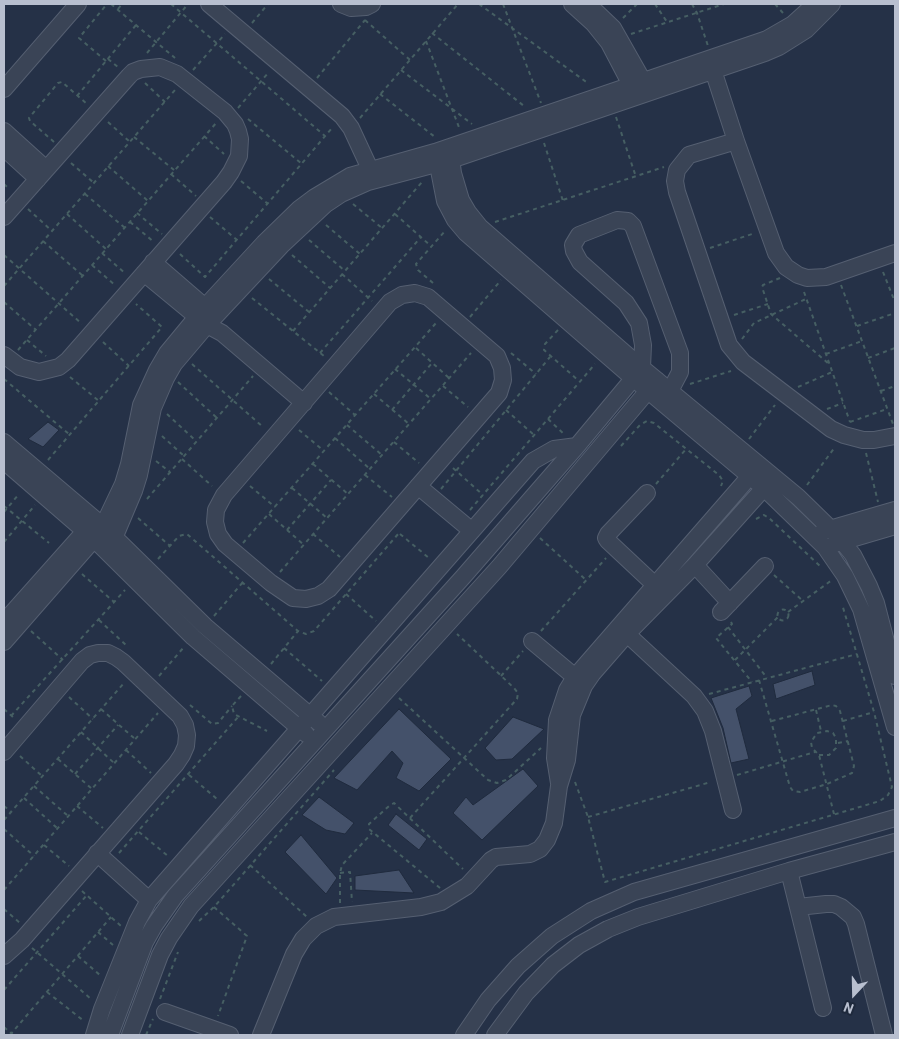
<!DOCTYPE html>
<style>
body{margin:0}
#map{position:relative;width:899px;height:1039px;overflow:hidden;background:#253147;font-family:Barlow,sans-serif}
canvas{display:block}
.frame{position:absolute;inset:0;border:5px solid #b8bfcf;pointer-events:none}
.north{position:absolute;left:829px;top:969px;width:50px;height:50px;-webkit-text-stroke:4px #1e293c;paint-order:stroke;rotate:201deg;font-size:14px;font-weight:700;line-height:20px;text-align:center;color:#b8bfcf}
.north::after{content:'';display:block;margin:auto;width:18px;height:22px;background:#b8bfcf;clip-path:polygon(50% 0,100% 100%,50% 72%,0 100%)}
</style>
<div id="map">
<canvas width="899" height="1039"></canvas>
<div class="frame"></div>
<div class="north">N</div>
</div>
<script>
const context = document.querySelector('canvas').getContext('2d');
context.lineJoin = 'round';
function fillPath(path, color) {
  context.fillStyle = color;
  context.fill(path, 'evenodd');
}
function toPath(rows) {
  const path = new Path2D();
  for (const r of rows) {
    if (r.length === 3) {
      path.moveTo(r[0] + r[2], r[1]);
      path.arc(r[0], r[1], r[2], 0, 2 * Math.PI);
      continue;
    }
    path.moveTo(r[0], r[1]);
    for (let i = 2; i < r.length; i += 2) path.lineTo(r[i], r[i + 1]);
  }
  return path;
}
function strokePath(path, color, width, dash) {
  context.strokeStyle = color;
  context.lineWidth = width;
  context.lineCap = dash ? 'butt' : 'round';
  context.setLineDash(dash || []);
  context.stroke(path);
}
const building = toPath([
 [48,422,59,430,43,447,28,439,48,422],
 [812,671,815,685,776,699,773,684,812,671],
 [749,686,752,696,736,709,749,759,731,763,723,728,711,698,749,686],
 [399,709,451,759,419,791,396,778,403,763,392,751,357,790,334,778,399,709],
 [513,717,544,729,512,759,496,760,485,748,513,717],
 [523,769,538,786,482,840,453,813,466,797,473,805,523,769],
 [319,797,354,823,345,834,326,830,302,815,319,797],
 [396,814,427,839,419,850,388,825,396,814],
 [301,835,337,878,326,894,285,852,301,835],
 [399,870,414,893,355,890,355,876,399,870]
]);
fillPath(building, '#44516a');
strokePath(building, '#202b3e', 1);
const minor = toPath([
 [209,4,342,116,351,128,370,169],
 [341,4,351,8,366,7,372,4],
 [572,4,593,23,609,43,631,85],
 [590,6,613,28,643,81],
 [713,70,736,141,776,253,786,267,798,275,807,278,826,277,895,253],
 [4,89,78,4],
 [4,131,46,169],
 [736,141,689,155,677,170,675,181,677,192,729,345,743,362,831,429,844,435,863,440,874,440,895,436],
 [4,148,38,179],
 [450,150,453,173,461,200,468,212,480,227,642,368,798,497,837,535,853,555,869,586,876,603,895,676],
 [436,155,445,201,455,220,466,233,634,379,764,488,825,547,845,576,861,609,895,727],
 [4,217,129,76,133,72,141,69,160,67,177,74,225,112,235,124,238,131,240,139,239,156,231,172,224,182,68,360,59,367,39,372,20,367,4,355],
 [153,262,212,313],
 [144,273,207,325,222,333,304,403],
 [415,293,428,297,497,356,502,368,503,380,499,393,329,589,318,596,306,599,293,598,271,583,225,544,218,534,215,522,216,510,224,495,390,302,402,295,415,293],
 [4,442,103,526,205,626,319,723],
 [4,461,94,539,193,637,306,734],
 [418,486,472,531],
 [647,493,608,534,606,538,608,541,655,585],
 [103,526,123,484,129,464,141,405,157,370,167,353,205,307,264,243,299,209,315,197,350,176,435,152,767,39,793,24,815,4],
 [823,531,895,510],
 [115,536,134,491,139,475,153,408,166,378,174,364,207,325,281,246,326,204,341,194,368,182,451,160,765,53,779,47,806,30,832,4],
 [834,544,895,526],
 [695,565,730,603],
 [721,612,765,566],
 [4,622,85,531],
 [627,634,694,696,705,711,713,731,733,810],
 [532,641,575,677],
 [4,642,94,539],
 [4,752,82,661,90,655,98,653,108,653,116,657,123,662,180,716,185,725,187,735,186,746,182,755,176,764,22,940,4,956],
 [559,783,555,758,557,720,567,690,575,677,750,476],
 [97,853,149,900],
 [789,871,823,1008],
 [798,907,826,904,834,904,841,907,853,917,856,924,884,1035],
 [165,1012,230,1035],
 [94,1035,102,1009,137,922,149,900,533,461,554,449,577,446],
 [110,1035,145,942,154,926,175,896,463,577,577,446,642,368,643,345,639,323,626,303,580,262,574,251,573,245,579,235,617,220,628,221,633,226,680,353,680,372,670,391],
 [130,1035,160,955,169,938,191,906,499,567,657,380],
 [261,1035,294,954,303,939,316,926,334,917,421,907,441,902,467,886,491,860,496,857,530,854,540,849,547,840,554,823,559,786,567,760,572,715,584,686,593,673,627,634,695,565,764,488],
 [464,1035,488,1000,518,966,552,936,591,911,634,892,895,818],
 [495,1035,526,993,553,965,579,945,608,929,638,917,789,871,895,842]
]);
strokePath(minor, '#555f71', 18);
strokePath(toPath([
 [111,4,175,58],
 [171,4,325,136],
 [479,4,589,84],
 [503,4,541,103],
 [655,4,667,22],
 [692,4,697,13,708,46],
 [775,4,783,13],
 [118,9,122,4],
 [623,18,637,4],
 [365,20,410,60],
 [252,23,268,4],
 [432,33,524,106],
 [631,34,724,4],
 [426,41,460,130],
 [147,53,188,4],
 [108,59,119,68],
 [106,61,79,38,107,4],
 [193,70,225,34],
 [401,70,472,124],
 [317,78,365,20],
 [145,83,165,102],
 [380,94,435,137],
 [77,96,136,25],
 [238,108,269,72],
 [616,117,636,177],
 [360,118,458,4],
 [248,119,302,164],
 [108,122,130,142],
 [204,136,224,154],
 [134,137,174,170],
 [54,142,30,121,29,118,58,83,62,82,87,104],
 [544,143,563,201],
 [71,163,94,183],
 [108,166,148,201],
 [171,174,196,196],
 [241,181,268,204],
 [4,184,9,189],
 [85,194,125,228],
 [353,204,382,228],
 [28,209,52,231],
 [137,213,162,234],
 [67,214,106,249],
 [395,214,432,247],
 [210,217,237,240],
 [130,222,154,242],
 [495,222,664,167],
 [326,225,360,254],
 [309,240,345,271],
 [43,241,83,276],
 [710,248,755,233],
 [102,253,126,274],
 [180,254,205,277,332,128],
 [4,255,82,324],
 [292,255,330,288],
 [92,265,116,286],
 [883,272,895,302],
 [342,274,372,301],
 [780,278,763,285,762,287,771,314,829,364],
 [269,279,309,312],
 [433,283,418,270,416,264,445,231],
 [841,285,893,424],
 [4,286,175,90],
 [804,292,850,422],
 [252,298,324,356],
 [4,302,36,330],
 [734,315,768,304],
 [470,317,501,280],
 [857,326,895,313],
 [558,330,545,344,544,350,579,381],
 [293,331,422,182],
 [742,339,754,323,806,299],
 [27,340,46,356],
 [103,342,129,366],
 [416,348,449,378],
 [18,350,217,122],
 [320,353,421,237],
 [511,353,536,374],
 [826,354,862,341],
 [868,358,895,348],
 [192,364,263,427],
 [395,369,431,399],
 [70,377,99,401],
 [4,379,70,435],
 [178,382,217,418],
 [690,384,731,371],
 [443,386,468,407],
 [798,387,832,372],
 [881,391,895,386],
 [329,392,355,415],
 [374,394,409,424],
 [827,409,843,403],
 [392,410,432,363],
 [506,410,534,435],
 [167,414,196,441],
 [548,419,564,434],
 [850,422,887,409],
 [347,425,382,455],
 [299,430,324,451],
 [162,436,184,456],
 [335,438,370,469],
 [749,439,775,405],
 [394,442,419,463],
 [621,446,640,425,647,421,654,423,719,475,723,481,721,486],
 [866,453,878,502],
 [182,459,212,486],
 [48,460,162,327,136,304],
 [156,461,170,472],
 [313,464,348,494],
 [453,468,483,495],
 [365,475,392,497],
 [656,484,687,448],
 [807,485,835,447],
 [250,486,275,507],
 [292,488,327,518],
 [441,489,550,357],
 [147,499,253,376],
 [4,506,49,543],
 [470,510,595,364],
 [4,512,19,494],
 [269,514,304,545],
 [138,518,170,546],
 [756,519,764,515,769,518,820,566],
 [287,530,331,480],
 [313,534,340,557],
 [400,534,429,558],
 [540,538,586,580],
 [4,542,35,505],
 [243,543,436,323],
 [158,559,179,536,187,534,298,631,306,634,314,631,399,533],
 [280,572,471,353],
 [82,574,114,602],
 [774,575,803,601],
 [346,594,376,621],
 [783,615,5.5],
 [788,612,832,580],
 [214,616,243,582],
 [99,620,128,647],
 [731,622,732,624,716,638,752,682],
 [728,627,767,678],
 [31,631,63,660],
 [541,631,606,558],
 [284,648,322,681],
 [735,660,778,617],
 [271,664,298,631],
 [159,676,184,647],
 [501,676,523,651],
 [759,680,790,787,793,791,800,792,827,784,852,773,854,766,840,711,836,706,832,705,772,721],
 [709,694,857,654],
 [241,696,232,706,234,714,267,731],
 [69,697,93,719],
 [399,698,488,780,497,783,506,780,541,748],
 [190,705,212,724,218,723,232,706],
 [4,709,15,719],
 [101,709,135,739],
 [816,710,821,731],
 [11,716,125,590],
 [843,721,874,712],
 [81,732,114,763],
 [838,743,848,741],
 [126,750,151,773],
 [819,755,829,755,836,748,836,738,833,733,827,731,817,733,811,742,812,748,819,755,834,814],
 [20,756,42,776],
 [58,759,92,789],
 [75,774,118,725],
 [189,775,217,799],
 [737,775,815,752],
 [575,782,588,817,605,882,880,801,888,795,892,787,874,712,842,604],
 [34,786,68,816],
 [24,798,57,828],
 [4,806,11,812],
 [77,806,103,828],
 [588,817,711,782],
 [410,818,517,699,518,693,514,688,457,634],
 [4,820,124,683],
 [4,829,34,856],
 [139,832,168,856],
 [44,845,69,866],
 [119,853,238,717],
 [250,865,307,917],
 [340,873,350,872,352,902],
 [440,888,369,829,369,824,389,806,394,803,463,869],
 [4,890,158,713],
 [82,891,121,926],
 [340,903,340,873,342,865,372,833],
 [214,907,247,936,218,1016],
 [4,909,20,923],
 [199,921,214,907,334,770],
 [98,932,113,945],
 [32,948,91,999],
 [78,956,101,976],
 [4,990,87,895],
 [47,992,84,1021],
 [160,999,178,952],
 [4,1027,13,1035],
 [10,1035,111,917],
 [146,1035,153,1019]
]), '#465f63', 2, [4, 4]);
strokePath(minor, '#3a4456', 16);
</script>
